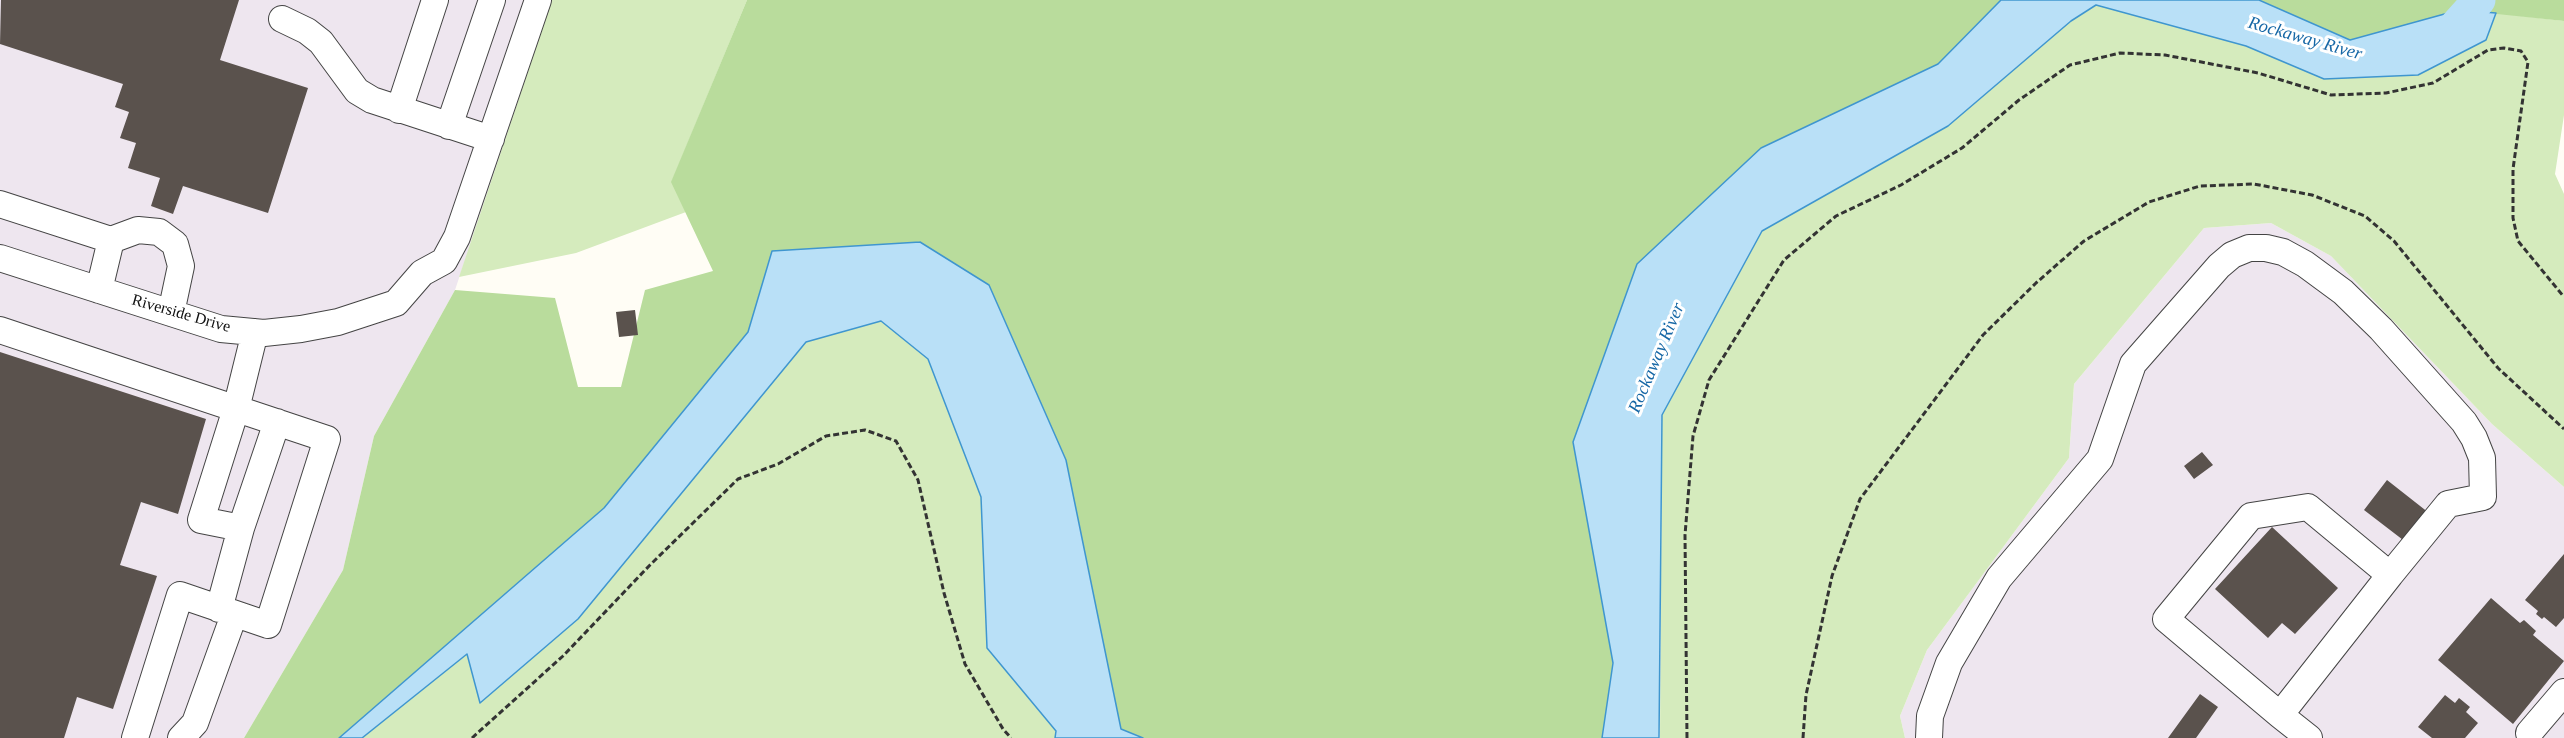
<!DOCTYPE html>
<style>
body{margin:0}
canvas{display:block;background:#fffdf5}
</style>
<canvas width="2564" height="738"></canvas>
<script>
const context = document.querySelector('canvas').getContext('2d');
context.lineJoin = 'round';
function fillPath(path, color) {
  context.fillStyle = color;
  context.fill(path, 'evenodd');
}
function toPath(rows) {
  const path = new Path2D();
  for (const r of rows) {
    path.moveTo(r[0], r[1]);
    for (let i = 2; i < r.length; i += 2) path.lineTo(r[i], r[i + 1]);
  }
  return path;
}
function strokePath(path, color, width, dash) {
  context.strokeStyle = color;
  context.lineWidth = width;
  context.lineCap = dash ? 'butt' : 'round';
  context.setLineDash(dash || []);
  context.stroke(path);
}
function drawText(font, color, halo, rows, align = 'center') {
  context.font = font + ' "Times New Roman",serif';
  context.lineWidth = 6;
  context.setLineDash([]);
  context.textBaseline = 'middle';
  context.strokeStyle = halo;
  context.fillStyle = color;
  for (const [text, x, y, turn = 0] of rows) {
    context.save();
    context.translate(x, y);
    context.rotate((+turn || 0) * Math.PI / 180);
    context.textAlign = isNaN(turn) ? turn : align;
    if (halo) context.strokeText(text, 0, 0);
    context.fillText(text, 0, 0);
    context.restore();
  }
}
fillPath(toPath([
 [0,0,552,0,455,290,374,436,343,570,244,738,0,738],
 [2271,223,2331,256,2492,424,2564,487,2564,738,1905,738,1900,716,1927,650,2069,458,2074,384,2204,228]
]), '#eee6ef');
fillPath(toPath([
 [552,0,747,0,672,181,686,212,576,253,459,277],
 [2096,5,2246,46,2324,79,2486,40,2496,13,2564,21,2564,115,2555,174,2564,194,2564,487,2492,424,2331,256,2271,223,2204,228,2074,384,2069,458,1927,650,1900,716,1905,738,1660,738,1662,415,1762,231,1948,126,2071,21],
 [881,321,928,359,981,497,987,648,1056,731,1055,738,362,738,467,654,480,703,578,619,806,342]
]), '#d5ebbd');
fillPath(toPath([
 [747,0,2001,0,1938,64,1761,148,1573,442,1613,663,1602,738,1143,738,1121,730,1066,460,989,285,772,251,748,332,604,508,339,738,244,738,343,570,374,436,455,290,555,298,578,387,621,387,645,290,713,271,671,182],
 [2259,0,2564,0,2564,21,2459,10,2350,40]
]), '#b9dc9c');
const water = toPath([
 [2001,0,2259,0,2350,40,2459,10,2496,13,2486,40,2418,75,2324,79,2246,46,2096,5,2071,21,1948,126,1762,231,1662,415,1659,738,1602,738,1613,663,1573,442,1637,264,1761,148,1938,64,2001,0],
 [920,242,989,285,1066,460,1121,729,1143,738,1055,738,1056,731,987,648,981,497,928,359,881,321,806,342,578,619,480,703,467,654,362,738,339,738,604,508,748,332,772,251,920,242]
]);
fillPath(water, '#b9e0f7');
strokePath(water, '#3f96cf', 1.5);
strokePath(toPath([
 [2436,39,2452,30,2479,0]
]), '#b9e0f7', 33);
fillPath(toPath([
 [1,0,239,0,220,60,308,88,268,213,183,186,173,214,151,206,160,178,128,168,136,143,120,138,129,112,115,107,123,84,0,44],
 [635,310,638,335,619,337,616,312],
 [0,352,206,419,178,514,141,502,120,565,157,576,113,709,77,697,64,738,0,738],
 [2202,452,2213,465,2194,479,2184,466],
 [2387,480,2429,513,2407,543,2364,510],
 [2272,527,2338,588,2295,634,2282,623,2268,638,2215,589],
 [2564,554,2564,618,2556,627,2544,617,2542,619,2536,614,2538,611,2525,600],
 [2491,598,2520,623,2524,620,2536,631,2533,635,2564,661,2513,724,2438,660],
 [2200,694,2218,707,2196,738,2168,738],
 [2445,695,2455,703,2459,698,2470,707,2466,712,2478,723,2465,738,2432,738,2418,727]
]), '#5a524d');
const minor = toPath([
 [282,19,307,31,321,42,357,91,372,100,491,139],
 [399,110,435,0],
 [449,126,492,0],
 [0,204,111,240,138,230,159,232,175,244,181,266,171,313],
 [0,258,221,329,264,333,301,329,338,322,396,303,422,273,444,261,457,237,538,0],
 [99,290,111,240],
 [0,330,327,439,268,625,180,595,135,738],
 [241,528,201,520,236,409,255,332],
 [219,609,241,528,277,422],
 [2280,715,2390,575,2308,507,2251,516,2166,619,2280,715,2309,738],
 [2529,733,2564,692],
 [181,738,195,723,234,615],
 [1929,738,1930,716,1949,663,1999,578,2100,459,2133,364,2219,266,2232,255,2249,248,2266,248,2283,252,2305,264,2343,292,2381,329,2464,422,2474,438,2482,458,2483,497,2448,504,2390,575]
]);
strokePath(minor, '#444', 28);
strokePath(toPath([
 [472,738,563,656,650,565,738,479,778,464,826,436,865,430,896,441,918,480,944,593,965,664,1003,729,1011,738],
 [1687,738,1685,535,1693,436,1709,380,1784,260,1836,216,1901,185,1962,148,2019,100,2070,65,2120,53,2165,55,2258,73,2331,95,2386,93,2433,83,2488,50,2504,48,2521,51,2528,62,2513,169,2513,218,2518,241,2564,297],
 [1803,738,1806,695,1832,576,1860,499,1983,335,2036,283,2084,241,2149,202,2200,186,2254,184,2312,195,2365,216,2394,241,2498,368,2564,429]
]), '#333', 3, [6, 3]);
strokePath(minor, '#fff', 26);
drawText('16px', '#111', '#fff', [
 ["Riverside Drive",181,314,16]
]);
drawText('italic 18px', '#1768a6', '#fff', [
 ["Rockaway River",2305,39,16],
 ["Rockaway River",1657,358,-67]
]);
</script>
